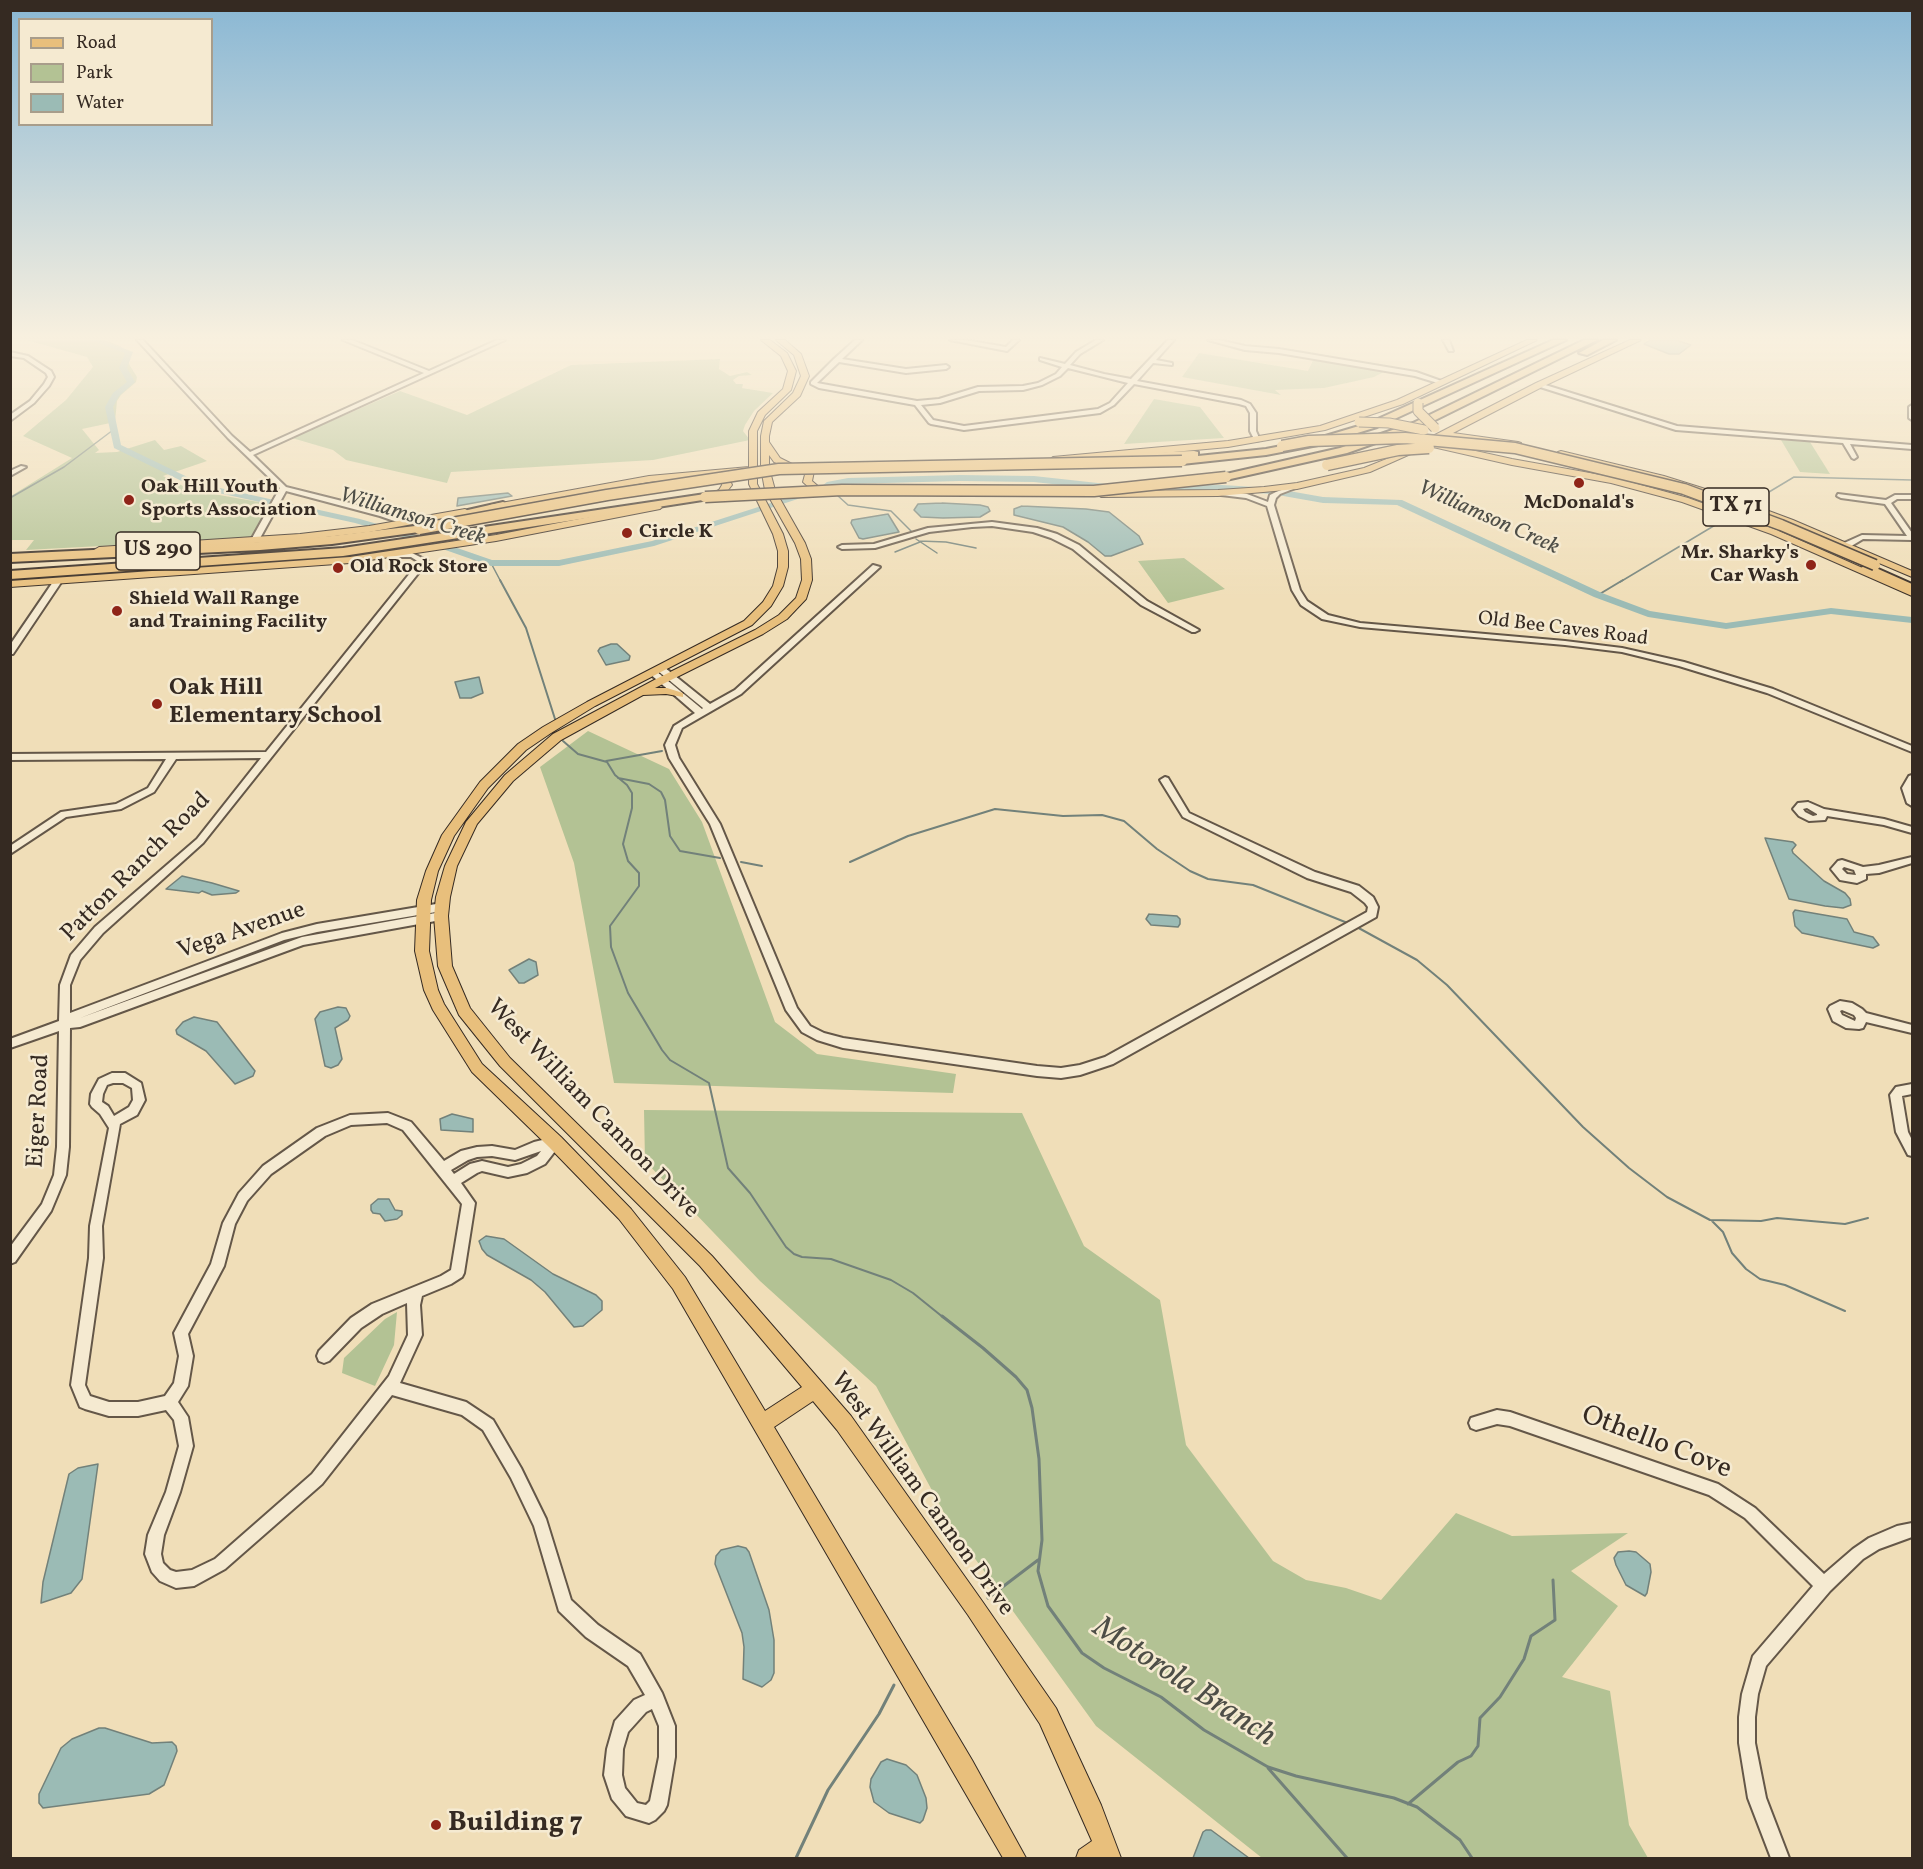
<!DOCTYPE html>
<style>
body{margin:0}
#map{position:relative;width:1923px;height:1869px;overflow:hidden;background:#f0deb8;font-family:Vollkorn,serif}
canvas{display:block}
.frame{position:absolute;inset:0;border:12px solid #352a22;pointer-events:none}
.legend{position:absolute;left:18px;top:18px;width:195px;height:108px;box-sizing:border-box;background:#f5ead1;border:2px solid #a89d8b;margin:0;padding:8px 10px;list-style:none;font-size:18px;color:#352a22}
.legend li{display:flex;align-items:center;gap:12px;height:30px}
.legend b{width:30px;border:2px solid #a89d8b}
</style>
<div id="map">
<canvas width="1923" height="1869"></canvas>
<div class="frame"></div>
<ul class="legend">
<li><b style="height:8px;background:#e8bf7c"></b>Road</li>
<li><b style="height:16px;background:#b3c294"></b>Park</li>
<li><b style="height:16px;background:#9bbbb5"></b>Water</li>
</ul>
</div>
<script>
const context = document.querySelector('canvas').getContext('2d');
context.lineJoin = 'round';
function fillPath(path, color) {
  context.fillStyle = color;
  context.fill(path, 'evenodd');
}
function toPath(rows) {
  const path = new Path2D();
  for (const r of rows) {
    path.moveTo(r[0], r[1]);
    for (let i = 2; i < r.length; i += 2) path.lineTo(r[i], r[i + 1]);
  }
  return path;
}
function strokePath(path, color, width, dash) {
  context.strokeStyle = color;
  context.lineWidth = width;
  context.lineCap = dash ? 'butt' : 'round';
  context.setLineDash(dash || []);
  context.stroke(path);
}
function drawText(font, color, halo, rows, align = 'center') {
  context.font = font + ' Vollkorn,serif';
  context.lineWidth = 5;
  context.setLineDash([]);
  context.textBaseline = 'middle';
  context.strokeStyle = halo;
  context.fillStyle = color;
  for (const [text, x, y, turn = 0] of rows) {
    context.save();
    context.translate(x, y);
    context.rotate((+turn || 0) * Math.PI / 180);
    context.textAlign = isNaN(turn) ? turn : align;
    if (halo) context.strokeText(text, 0, 0);
    context.fillText(text, 0, 0);
    context.restore();
  }
}
fillPath(toPath([
 [26,340,105,340,120,346,128,352,129,364,137,377,136,382,121,395,117,401,115,422,82,429,99,450,95,453,117,452,155,440,164,450,181,446,207,461,163,476,191,490,270,504,251,538,26,550,34,540,11,540,11,496,72,458,23,436,66,400,93,367,87,357],
 [1199,353,1308,371,1314,358,1384,372,1374,377,1324,388,1275,390,1281,395,1182,377],
 [720,359,719,369,730,376,747,372,752,375,739,376,733,380,736,384,743,384,742,388,773,393,754,411,745,425,743,431,750,440,653,460,451,472,447,483,346,460,333,450,292,438,400,391,467,415,571,365],
 [1154,399,1200,407,1224,438,1124,444],
 [1781,440,1810,442,1830,474,1800,472],
 [1184,558,1225,589,1168,603,1138,561],
 [588,731,669,769,702,822,775,1022,817,1054,956,1074,953,1093,614,1083,574,863,540,767],
 [644,1110,1022,1113,1084,1246,1160,1300,1186,1445,1273,1561,1306,1580,1346,1588,1381,1600,1456,1513,1512,1536,1628,1533,1571,1571,1618,1606,1562,1677,1610,1691,1629,1825,1648,1858,1262,1858,1096,1726,950,1524,876,1386,760,1281,645,1161],
 [397,1312,394,1345,375,1386,342,1373,344,1358,385,1319]
]), '#b3c294');
const water = toPath([
 [1650,340,1676,340,1691,345,1679,354,1669,354,1644,344,1650,340],
 [508,493,512,496,457,506,458,498,508,493],
 [942,503,980,505,988,507,990,511,980,517,943,518,921,517,914,510,918,504,942,503],
 [1022,506,1086,509,1109,512,1139,536,1143,544,1111,556,1105,556,1088,542,1063,527,1014,515,1014,509,1022,506],
 [888,514,899,532,863,539,859,538,851,523,852,520,888,514],
 [611,644,617,644,630,656,629,660,606,665,598,651,600,648,611,644],
 [479,677,483,693,471,698,460,698,455,682,479,677],
 [1765,838,1793,842,1796,845,1792,850,1793,853,1824,881,1845,893,1850,899,1851,905,1843,908,1825,906,1789,899,1765,838],
 [182,876,212,883,239,891,236,893,212,895,202,891,199,893,166,889,182,876],
 [1795,910,1847,919,1854,932,1873,937,1879,945,1873,948,1802,933,1795,926,1793,913,1795,910],
 [1149,914,1177,916,1180,919,1180,924,1178,927,1151,925,1146,919,1149,914],
 [529,959,536,962,538,975,524,983,519,983,509,970,529,959],
 [338,1007,346,1008,350,1016,348,1020,335,1028,342,1059,338,1065,331,1068,325,1066,315,1019,320,1012,338,1007],
 [194,1017,217,1022,255,1071,253,1076,235,1084,206,1051,177,1034,176,1030,183,1022,194,1017],
 [452,1114,473,1119,473,1132,441,1130,440,1119,452,1114],
 [378,1199,389,1199,395,1210,402,1211,402,1215,397,1219,385,1221,380,1214,373,1213,371,1210,371,1205,378,1199],
 [486,1236,504,1239,553,1274,596,1295,602,1301,602,1310,583,1326,574,1327,545,1292,531,1280,487,1255,482,1249,479,1241,486,1236],
 [98,1464,82,1579,71,1593,41,1603,43,1582,69,1474,78,1468,98,1464],
 [738,1546,746,1548,749,1552,769,1610,774,1640,774,1673,771,1680,762,1687,743,1679,744,1647,742,1633,715,1564,716,1556,721,1550,738,1546],
 [1629,1551,1636,1552,1650,1564,1651,1572,1647,1593,1645,1596,1626,1585,1616,1565,1614,1558,1618,1552,1629,1551],
 [99,1728,105,1728,152,1743,172,1742,176,1746,177,1751,164,1785,149,1794,43,1808,39,1803,39,1794,61,1748,72,1739,99,1728],
 [887,1759,906,1765,917,1775,926,1798,927,1808,923,1820,920,1823,889,1813,874,1802,870,1787,871,1779,881,1762,887,1759],
 [1206,1830,1211,1830,1249,1858,1193,1858,1203,1832,1206,1830]
]);
fillPath(water, '#9bbbb5');
strokePath(water, '#72817a', 1.5);
strokePath(toPath([
 [837,495,848,505,891,511,911,531],
 [10,498,64,467,113,430],
 [1749,504,1794,477,1912,480],
 [916,539,937,553],
 [919,541,946,542,976,548],
 [895,552,920,542],
 [491,563,501,582],
 [1620,582,1737,512]
]), '#72817a', 1.5);
strokePath(toPath([
 [500,580,526,628,555,719],
 [1598,595,1623,580],
 [563,741,578,754,607,762,615,775,627,785,632,793,632,808,623,844,628,861,639,873,639,886,610,926,611,947,628,993,662,1050,670,1060,709,1083,728,1168,750,1193,786,1247,794,1254,802,1257,831,1259,891,1280,913,1293,944,1318],
 [606,761,662,751],
 [618,778,649,784,661,792,665,800,670,836,680,851,720,858],
 [741,862,762,866],
 [850,862,908,836,995,809,1063,816,1102,815,1124,821,1157,849,1190,871,1208,879,1253,885,1350,924],
 [1355,926,1417,960,1447,985,1583,1127,1629,1168,1667,1197,1710,1220,1761,1221,1777,1218,1845,1224,1868,1218],
 [1712,1221,1723,1232,1732,1253,1746,1269,1760,1279,1785,1285,1845,1311]
]), '#72817a', 2);
strokePath(toPath([
 [942,1316,983,1348,1016,1377,1027,1390,1032,1408,1039,1459,1042,1540,1038,1571,1048,1606,1082,1653,1104,1668,1161,1697,1204,1730,1268,1767,1296,1776,1394,1798,1417,1807,1460,1840,1472,1858],
 [988,1598,1038,1560],
 [1268,1768,1347,1858],
 [1408,1804,1458,1762,1471,1756,1478,1746,1480,1718,1500,1697,1524,1659,1531,1636,1555,1620,1553,1580],
 [796,1858,828,1790,879,1714,894,1685]
]), '#72817a', 3);
fillPath(toPath([
 [90,340,102,340,133,352,127,368,135,382,119,396,113,407,121,445,202,484,360,519,440,542,492,560,559,560,652,541,802,493,810,495,654,546,559,566,491,566,434,546,355,523,196,488,114,448,105,407,113,393,127,382,119,368,125,353,90,340],
 [960,475,1034,476,1107,484,1112,487,1107,490,1034,482,960,481,848,484,833,486,823,492,818,489,827,482,848,478,960,475],
 [1222,485,1272,488,1323,497,1402,500,1602,593,1650,611,1726,623,1831,608,1912,617,1912,623,1831,614,1726,629,1648,617,1594,597,1397,505,1323,503,1272,494,1222,491,1144,492,1139,489,1144,486,1222,485]
]), '#9bbbb5');
const minor = toPath([
 [137,340,143,340,232,436,250,452,424,373,343,340,352,340,429,371,497,340,505,340,253,455,286,487,386,512,409,520,409,524,403,524,380,516,286,491,259,540,255,542,251,540,280,488,228,438,137,340],
 [855,340,862,340,842,359,906,369,946,365,949,367,946,369,906,373,839,362,817,383,917,401,939,399,978,387,1023,386,1038,383,1056,374,1062,367,1040,360,1040,358,1065,364,1076,352,1096,340,1103,340,1080,354,1070,365,1104,374,1131,379,1168,340,1174,340,1156,360,1172,363,1172,365,1153,363,1137,381,1241,400,1250,404,1256,413,1256,431,1260,440,1255,441,1250,431,1250,413,1246,406,1239,404,1134,384,1114,405,1100,413,964,430,931,424,929,423,915,405,819,388,811,384,811,382,834,359,855,340],
 [1068,368,1128,383,1110,403,1098,409,964,426,933,420,921,405,940,403,979,391,1023,390,1042,385,1060,376,1068,368],
 [950,340,965,340,1006,347,1013,340,1019,340,1007,351,950,340],
 [1208,340,1219,340,1245,346,1279,349,1416,372,1444,382,1441,384,1415,376,1279,353,1245,350,1208,340],
 [1443,340,1449,340,1453,351,1449,351,1443,340],
 [10,352,28,356,51,371,54,377,49,386,34,403,10,421,10,415,30,401,44,384,48,377,46,373,24,358,10,356,10,352],
 [1539,383,1677,426,1912,445,1912,449,1850,444,1857,457,1854,459,1852,458,1843,443,1676,430,1537,386,1536,385,1539,383],
 [1912,405,1912,420,1909,418,1909,407,1912,405],
 [21,466,26,467,10,476,10,471,21,466],
 [1295,485,1301,486,1280,494,1276,498,1274,505,1300,590,1307,601,1328,615,1360,623,1565,641,1622,648,1684,662,1773,689,1912,746,1912,752,1767,693,1679,666,1622,652,1565,645,1360,627,1322,619,1301,605,1292,590,1267,506,1246,498,1221,495,1217,493,1221,491,1247,494,1268,502,1270,495,1276,492,1295,485],
 [1838,494,1886,500,1895,495,1912,495,1912,499,1897,499,1891,503,1912,533,1912,540,1863,539,1848,548,1842,548,1842,544,1862,535,1907,536,1885,504,1841,498,1837,496,1838,494],
 [992,522,1037,528,1057,534,1079,545,1147,601,1199,630,1195,632,1192,632,1141,605,1073,549,1051,538,1033,532,992,526,972,527,929,532,875,548,842,549,838,547,842,545,874,544,928,528,992,522],
 [388,553,412,553,428,561,203,843,103,933,80,960,70,985,70,1013,282,933,317,924,442,903,447,907,442,911,317,932,284,940,80,1018,302,937,441,912,446,916,441,920,303,945,80,1027,70,1028,69,1147,66,1175,51,1211,15,1262,10,1264,10,1247,42,1204,54,1175,57,1147,59,1031,10,1048,10,1039,59,1021,60,985,71,955,95,927,197,839,261,758,176,759,154,792,121,809,66,817,10,854,10,846,61,812,116,804,148,788,166,759,10,760,10,754,266,752,419,562,411,557,388,557,388,553],
 [873,565,880,567,741,694,682,728,675,745,679,758,720,824,797,1008,810,1026,824,1033,843,1038,1037,1066,1061,1068,1080,1065,1105,1057,1367,912,1368,907,1365,903,1351,892,1307,878,1183,817,1160,780,1165,777,1168,778,1189,813,1315,872,1359,886,1373,897,1378,907,1376,917,1113,1064,1080,1075,1061,1078,1037,1076,843,1048,817,1040,802,1032,786,1010,710,824,669,758,665,745,674,726,695,713,649,673,653,670,656,671,702,709,703,708,658,671,658,667,664,667,710,704,735,690,873,565],
 [55,579,58,579,62,581,13,654,10,654,10,645,55,579],
 [1912,775,1912,806,1907,803,1902,788,1909,776,1912,775],
 [1808,802,1824,809,1884,819,1912,827,1912,833,1884,825,1827,816,1825,820,1809,821,1799,816,1793,809,1798,803,1808,802],
 [1807,808,1817,814,1817,815,1813,816,1805,812,1803,809,1807,808],
 [1912,857,1912,863,1879,873,1866,874,1866,879,1857,883,1840,880,1831,869,1838,861,1842,860,1863,867,1879,865,1912,857],
 [1844,867,1854,870,1856,875,1847,874,1842,869,1844,867],
 [1840,1001,1852,1003,1862,1009,1866,1013,1912,1025,1912,1033,1866,1022,1863,1028,1859,1029,1846,1028,1833,1021,1828,1009,1830,1006,1840,1001],
 [1842,1010,1854,1015,1856,1018,1855,1021,1842,1015,1840,1011,1842,1010],
 [112,1073,125,1073,141,1083,145,1100,137,1115,120,1124,102,1226,103,1258,85,1385,90,1396,109,1402,138,1402,165,1396,174,1383,179,1356,174,1333,211,1264,223,1223,239,1193,263,1166,317,1128,350,1115,388,1113,411,1122,444,1161,461,1151,477,1147,492,1146,515,1150,534,1142,555,1137,559,1138,561,1142,559,1146,545,1164,527,1173,508,1177,482,1171,477,1173,461,1183,475,1203,464,1273,462,1277,451,1284,422,1296,420,1305,422,1335,400,1383,466,1402,493,1420,521,1468,546,1519,571,1600,598,1625,640,1654,662,1693,675,1726,675,1757,667,1805,664,1811,655,1820,649,1823,626,1816,612,1799,604,1775,607,1749,615,1721,634,1700,645,1695,628,1666,586,1637,559,1611,534,1526,511,1478,483,1430,462,1415,392,1395,322,1484,225,1569,194,1586,176,1588,160,1581,152,1572,145,1554,148,1535,166,1492,179,1446,174,1420,166,1410,138,1416,109,1416,85,1409,80,1407,71,1385,89,1258,90,1226,109,1128,100,1114,92,1107,90,1104,91,1094,99,1079,112,1073],
 [113,1083,123,1083,132,1088,133,1100,129,1107,114,1116,108,1106,102,1102,103,1094,107,1085,113,1083],
 [387,1123,403,1130,462,1204,451,1270,441,1276,372,1304,351,1318,319,1351,317,1356,319,1361,324,1363,329,1361,361,1328,382,1314,407,1303,408,1335,389,1376,312,1474,215,1559,192,1570,176,1572,170,1570,163,1563,161,1554,164,1535,180,1492,193,1446,188,1417,178,1402,188,1386,193,1356,188,1334,224,1266,235,1224,247,1201,271,1174,325,1136,351,1125,387,1123],
 [541,1151,537,1156,521,1164,508,1167,482,1161,470,1164,454,1174,451,1170,468,1160,477,1157,492,1156,515,1160,541,1151],
 [652,1709,659,1726,659,1757,650,1801,646,1805,637,1803,625,1788,622,1775,623,1749,628,1732,646,1712,652,1709],
 [1912,1084,1912,1094,1902,1096,1908,1132,1912,1140,1912,1156,1908,1155,1896,1132,1890,1095,1896,1087,1912,1084],
 [1497,1410,1510,1412,1718,1484,1755,1508,1824,1574,1853,1549,1869,1538,1897,1526,1912,1523,1912,1537,1879,1549,1863,1559,1830,1591,1766,1666,1758,1694,1755,1717,1755,1743,1766,1798,1789,1858,1771,1858,1748,1798,1739,1743,1739,1717,1742,1694,1753,1656,1813,1586,1745,1518,1709,1495,1510,1426,1497,1424,1476,1430,1471,1428,1469,1423,1471,1418,1497,1410]
]);
const major = toPath([
 [761,340,770,340,787,353,796,371,791,390,765,415,757,431,757,484,783,534,788,551,788,567,783,586,771,606,752,625,595,706,551,733,526,750,488,788,454,836,438,871,431,900,429,951,438,990,444,1004,482,1064,561,1137,631,1209,685,1277,765,1411,802,1387,700,1266,500,1066,459,1015,438,966,434,916,436,897,445,866,466,822,505,775,553,734,658,678,755,630,779,615,796,598,802,580,801,559,795,543,765,490,761,468,761,436,764,421,793,393,801,376,794,355,776,340,785,340,801,354,809,376,800,396,772,422,769,436,769,442,780,458,796,466,792,469,774,462,769,455,769,468,775,490,805,543,811,559,812,580,806,599,787,619,763,634,655,688,667,688,683,693,683,697,666,694,643,695,561,740,513,781,477,824,457,866,450,897,448,916,452,966,470,1008,510,1058,712,1256,851,1416,982,1601,1056,1708,1101,1805,1121,1858,1076,1858,1079,1850,1092,1841,1040,1724,968,1615,837,1430,813,1401,774,1427,972,1760,1026,1858,1003,1858,673,1289,619,1219,549,1147,472,1072,433,1010,424,990,415,951,417,900,426,871,442,835,480,782,518,744,543,727,587,702,744,621,763,602,773,586,778,567,778,551,773,534,749,484,749,473,724,475,728,476,732,485,725,494,708,501,703,498,719,490,722,485,721,480,711,476,649,482,490,511,485,508,490,505,649,476,749,467,749,431,758,412,783,389,788,371,781,356,761,340],
 [1527,340,1537,340,1403,404,1325,430,1228,447,1053,463,1049,460,1053,457,1228,441,1320,426,1397,400,1527,340],
 [1630,340,1641,340,1542,387,1453,433,1518,442,1521,443,1521,447,1445,437,1435,442,1512,459,1612,477,1688,498,1777,530,1912,590,1912,596,1771,534,1682,502,1611,483,1512,465,1433,447,1424,448,1370,472,1297,489,1218,496,1101,497,1096,494,1101,491,1218,490,1264,487,1297,483,1364,468,1394,456,1536,383,1630,340],
 [1561,451,1664,476,1734,498,1793,520,1912,571,1912,577,1787,524,1728,502,1658,480,1558,456,1558,452,1561,451],
 [819,463,826,465,814,471,812,481,819,487,831,489,831,493,813,491,803,482,807,467,819,463],
 [657,504,662,507,660,509,496,541,350,563,10,587,10,581,350,557,496,535,657,504],
 [465,509,470,512,468,514,369,532,300,540,99,553,94,550,99,547,300,534,369,526,465,509]
]);
const highway = toPath([
 [1553,340,1566,340,1377,427,1318,445,1266,455,1182,464,1177,461,1184,458,1118,460,1113,457,1118,454,1194,451,1198,452,1198,456,1266,449,1312,440,1369,423,1553,340],
 [1584,340,1597,340,1421,427,1347,453,1226,480,1221,477,1226,474,1340,448,1413,423,1584,340],
 [1603,340,1616,340,1587,355,1579,353,1603,340],
 [705,494,711,497,709,499,343,556,10,579,10,571,343,548,705,494],
 [503,502,509,505,507,507,423,527,425,529,419,532,332,544,260,550,10,562,10,554,260,542,332,536,415,526,415,522,503,502],
 [1867,564,1912,584,1912,592,1863,571,1861,568,1867,564]
]);
strokePath(minor, '#645748', 4);
strokePath(major, '#352a22', 2);
strokePath(highway, '#352a22', 4);
fillPath(minor, '#f5ead1');
fillPath(major, '#e8bf7c');
fillPath(highway, '#e8bf7c');
const majorBridge = toPath([
 [1418,403,1418,411,1435,428],
 [1359,422,1389,423,1424,430]
]);
const highwayBridge = toPath([
 [1282,446,1309,441,1405,438,1515,448,1684,489,1781,525,1875,565],
 [1327,465,1398,450,1429,448],
 [705,497,842,490,1094,491,1226,477],
 [419,529,607,495,779,469,1182,461]
]);
strokePath(majorBridge, '#352a22', 11, []);
strokePath(highwayBridge, '#352a22', 13, []);
strokePath(majorBridge, '#e8bf7c', 9);
strokePath(highwayBridge, '#e8bf7c', 10);
const sky = context.createLinearGradient(0, 0, 0, 602);
sky.addColorStop(0, '#89b7d4');
sky.addColorStop(0.56, '#f8f0df');
sky.addColorStop(1, '#f8f0df00');
context.fillStyle = sky;
context.fillRect(0, 0, 1923, 602);
for (const [x, y, r, color] of [
 [1579,483,6,"#8f2418"],
 [129,500,6,"#8f2418"],
 [627,533,6,"#8f2418"],
 [1811,565,6,"#8f2418"],
 [338,568,6,"#8f2418"],
 [117,611,6,"#8f2418"],
 [157,704,6,"#8f2418"],
 [436,1825,6,"#8f2418"]
]) {
  const dot = new Path2D();
  dot.arc(x, y, r, 0, 2 * Math.PI);
  context.fillStyle = color;
  context.fill(dot);
  strokePath(dot, '#f5ead1', 2);
}
drawText('bold 20px', '#352a22', '#f5ead1', [
 ["Oak Hill Youth",141,488],
 ["Sports Association",141,511],
 ["McDonald's",1579,504,"center"],
 ["Circle K",639,533],
 ["Mr. Sharky's",1799,554,"right"],
 ["Car Wash",1799,577,"right"],
 ["Old Rock Store",350,568],
 ["Shield Wall Range",129,600],
 ["and Training Facility",129,623]
], 'left');
drawText('20px', '#352a22', '#f5ead1', [
 ["Old Bee Caves Road",1563,630,7]
]);
for (const [x, y, w] of [
 [1736,507,66],
 [158,551,84]
]) {
  const box = new Path2D();
  box.roundRect(x - w / 2, y - 19, w, 38, 4.5);
  context.fillStyle = '#f5ead1';
  context.fill(box);
  strokePath(box, '#352a22', 1.5);
}
drawText('bold 22px', '#352a22', null, [
 ["TX 71",1736,507],
 ["US 290",158,551]
]);
drawText('italic 22px', '#4e4e47', '#f5ead1', [
 ["Williamson Creek",412,518,17],
 ["Williamson Creek",1488,519,24]
]);
drawText('bold 24px', '#352a22', '#f5ead1', [
 ["Oak Hill",169,690],
 ["Elementary School",169,718]
], 'left');
drawText('24px', '#352a22', '#f5ead1', [
 ["Patton Ranch Road",137,868,-45],
 ["Vega Avenue",242,932,-19],
 ["West William Cannon Drive",592,1110,46],
 ["Eiger Road",40,1111,-87],
 ["West William Cannon Drive",921,1495,54]
]);
drawText('28px', '#352a22', '#f5ead1', [
 ["Othello Cove",1656,1444,21]
]);
drawText('bold 28px', '#352a22', '#f5ead1', [
 ["Building 7",448,1825]
], 'left');
drawText('italic 32px', '#4e4e47', '#f5ead1', [
 ["Motorola Branch",1183,1684,33]
]);
</script>
